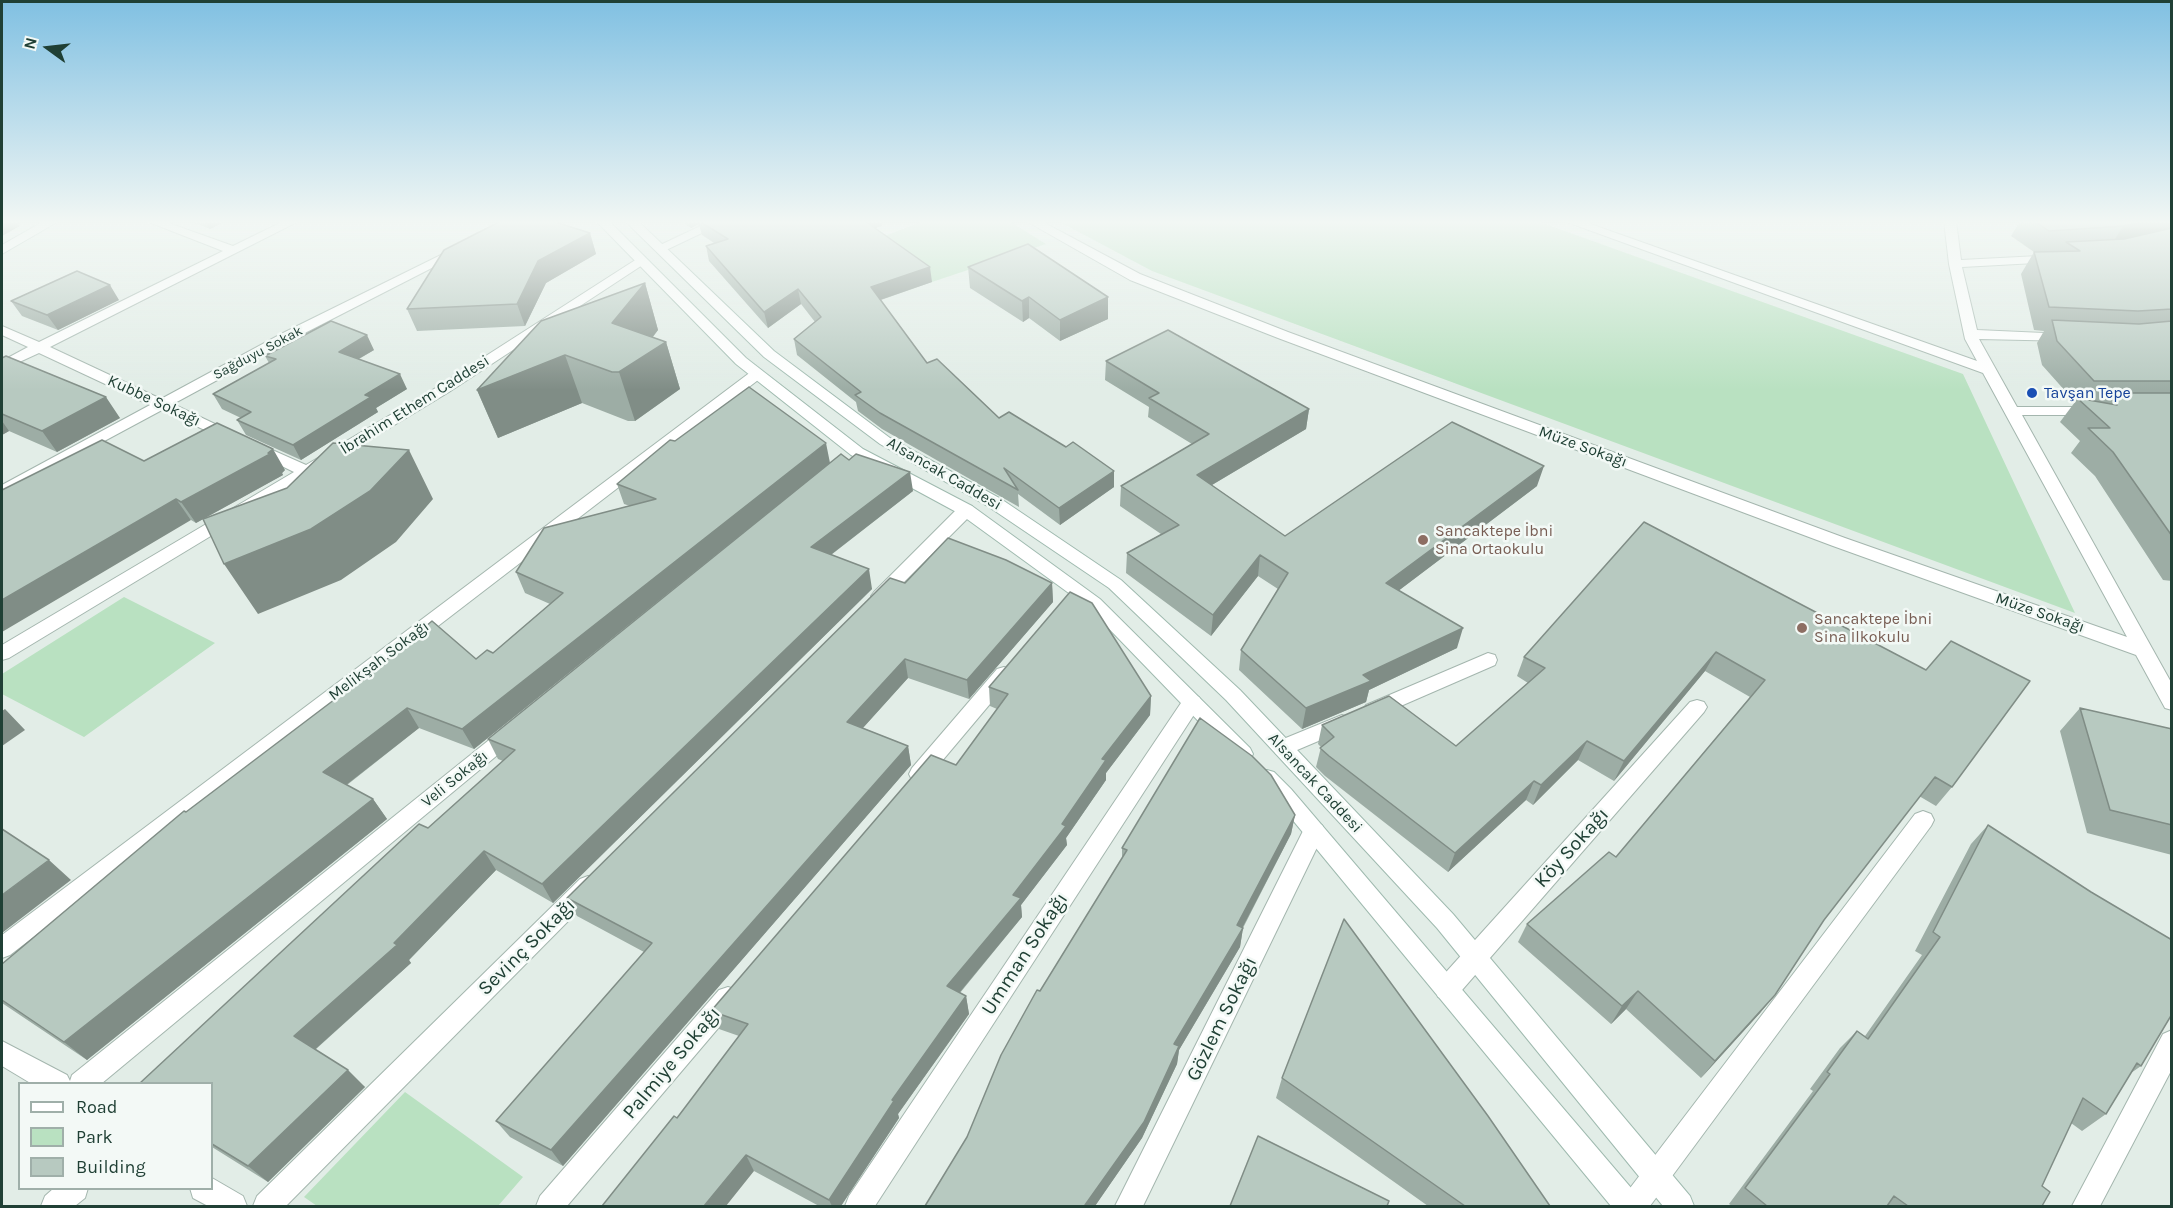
<!DOCTYPE html>
<meta charset="utf-8">
<style>
body{margin:0}
#map{position:relative;width:2173px;height:1208px;overflow:hidden;background:#e2ede7;font-family:Karla,sans-serif}
canvas{display:block}
.frame{position:absolute;inset:0;border:3px solid #204035;pointer-events:none}
.legend{position:absolute;left:18px;top:1082px;width:195px;height:108px;box-sizing:border-box;background:#f3f9f6;border:2px solid #9fafa9;margin:0;padding:8px 10px;list-style:none;font-size:18px;color:#204035}
.legend li{display:flex;align-items:center;gap:12px;height:30px}
.legend b{width:30px;border:2px solid #9fafa9}
.north{position:absolute;left:18px;top:18px;width:60px;height:60px;-webkit-text-stroke:4px #f3f9f6;paint-order:stroke;rotate:285deg;font-size:16px;font-weight:700;line-height:24px;text-align:center;color:#204035}
.north::after{content:'';display:block;margin:auto;width:21px;height:27px;background:#204035;clip-path:polygon(50% 0,100% 100%,50% 72%,0 100%)}
</style>
<div id="map">
<canvas width="2173" height="1208"></canvas>
<div class="frame"></div>
<ul class="legend">
<li><b style="height:8px;background:#fff"></b>Road</li>
<li><b style="height:16px;background:#b9e1c1"></b>Park</li>
<li><b style="height:16px;background:#b7c9c0"></b>Building</li>
</ul>
<div class="north">N</div>
</div>
<script>
const context = document.querySelector('canvas').getContext('2d');
context.lineJoin = 'round';
function fillPath(path, color) {
  context.fillStyle = color;
  context.fill(path, 'evenodd');
}
function toPath(rows) {
  const path = new Path2D();
  for (const r of rows) {
    path.moveTo(r[0], r[1]);
    for (let i = 2; i < r.length; i += 2) path.lineTo(r[i], r[i + 1]);
  }
  return path;
}
function strokePath(path, color, width, dash) {
  context.strokeStyle = color;
  context.lineWidth = width;
  context.lineCap = dash ? 'butt' : 'round';
  context.setLineDash(dash || []);
  context.stroke(path);
}
function drawText(font, color, halo, rows, align = 'center') {
  context.font = font + ' Karla,sans-serif';
  context.lineWidth = 5;
  context.setLineDash([]);
  context.textBaseline = 'middle';
  context.strokeStyle = halo;
  context.fillStyle = color;
  for (const [text, x, y, turn = 0] of rows) {
    context.save();
    context.translate(x, y);
    context.rotate((+turn || 0) * Math.PI / 180);
    context.textAlign = isNaN(turn) ? turn : align;
    if (halo) context.strokeText(text, 0, 0);
    context.fillText(text, 0, 0);
    context.restore();
  }
}
fillPath(toPath([
 [923,221,1009,221,1046,244,932,282,885,236],
 [1058,221,1537,221,1963,374,2075,613,1152,271],
 [124,597,215,643,84,737,2,694,2,674],
 [405,1092,523,1177,498,1206,317,1206,304,1197]
]), '#b9e1c1');
const street = toPath([
 [146,221,163,221,233,246,284,221,299,221,50,347,161,399,283,333,453,249,457,248,463,252,293,339,173,404,236,434,239,437,236,440,226,440,162,410,2,496,2,485,150,405,39,353,2,370,2,361,28,347,2,335,2,326,39,342,223,251,146,221],
 [711,221,727,221,664,251,660,252,654,248,711,221],
 [1026,221,1041,221,1140,274,1288,332,1845,538,2127,637,1983,373,1564,221,1582,221,1977,361,1965,339,1949,264,1944,221,1956,221,1961,260,2058,255,2060,258,2058,261,2054,262,1962,267,1977,330,2066,334,2073,338,2071,341,1979,339,2017,407,2092,407,2099,411,2092,415,2022,415,2172,684,2172,710,2165,708,2136,655,1833,546,1278,338,1130,280,1026,221],
 [640,257,644,258,646,261,644,264,449,392,9,658,2,660,2,645,294,472,251,451,248,448,251,445,261,445,306,465,439,386,640,257],
 [757,370,762,371,764,374,762,377,10,955,2,958,2,935,752,371,757,370],
 [966,505,972,506,974,510,972,514,886,600,880,602,874,600,871,596,874,592,960,506,966,505],
 [1488,653,1495,655,1497,660,1495,665,1380,715,1373,717,1366,715,1363,710,1366,705,1488,653],
 [1004,667,1011,669,1014,674,1011,679,926,780,919,782,912,780,909,774,912,768,997,669,1004,667],
 [1192,695,1199,697,1202,702,1199,707,875,1206,845,1206,849,1196,1185,697,1192,695],
 [1697,700,1704,702,1707,707,1704,712,1456,997,1447,1000,1438,997,1435,989,1438,981,1690,702,1697,700],
 [1342,715,1349,718,1352,723,1349,728,1283,756,1276,754,1273,748,1276,742,1342,715],
 [511,725,518,728,521,733,518,738,101,1084,32,1084,2,1066,2,1041,67,1075,70,1081,72,1075,504,728,511,725],
 [1923,811,1931,814,1934,820,1931,826,1650,1206,1620,1206,1624,1196,1915,814,1923,811],
 [1314,822,1322,825,1325,831,1143,1206,1115,1206,1306,825,1314,822],
 [588,876,596,879,599,886,596,893,286,1206,253,1206,257,1196,580,879,588,876],
 [728,987,737,990,740,998,737,1006,567,1206,536,1206,540,1196,719,990,728,987],
 [2172,1030,2172,1069,2100,1206,2072,1206,2163,1034,2172,1030],
 [212,1178,243,1196,247,1206,208,1206,193,1198,190,1188,212,1188,212,1178],
 [54,1188,88,1188,85,1198,75,1206,41,1206,45,1196,54,1188]
]);
const secondary = toPath([
 [44,221,59,221,2,254,2,245,44,221],
 [596,221,609,221,746,358,863,449,972,506,1100,599,1250,748,1253,754,1250,760,1243,762,1236,760,1088,607,960,514,851,455,736,364,596,221],
 [625,221,638,221,774,351,890,438,1001,499,1121,580,1240,690,1453,914,1690,1196,1694,1206,1663,1206,1437,928,1226,700,1109,588,989,507,880,444,764,357,625,221],
 [1267,770,1274,772,1291,789,1638,1196,1642,1206,1611,1206,1277,801,1260,784,1257,778,1260,772,1267,770]
]);
strokePath(street, '#a4b6ae', 2);
strokePath(secondary, '#9fbaaf', 2);
fillPath(street, '#fff');
fillPath(secondary, '#fff');
fillPath(toPath([
 [190,221,226,221,210,229],
 [679,221,882,221,882,226,875,228,932,282,881,300,927,363,999,418,1066,447,1114,471,1114,487,1060,525,1018,494,1019,507,882,429,858,411,856,402,797,355,794,339,815,322,801,304,768,328,709,261,706,246,714,243,702,235,699,224,691,228],
 [2020,221,2172,221,2172,581,2163,580,2095,476,2071,453,2080,441,2060,422,2075,402,2042,365,2037,343,2044,331,2034,330,2021,274,2034,252,2011,236],
 [590,233,596,254,546,283,525,326,417,331,407,309],
 [968,267,1108,297,1108,319,1060,341,1029,318,1023,322,970,288],
 [645,283,658,330,653,337,666,342,680,389,635,421,628,421,582,403,498,438,477,390],
 [119,300,58,330,22,316,11,301],
 [374,350,359,359,407,389,376,408,378,412,301,460,246,435,237,420,241,418,222,409,213,394,269,363,265,356],
 [2,358,120,418,57,452,9,431,2,435],
 [1106,361,1309,409,1306,429,1212,485,1285,536,1537,486,1398,591,1457,648,1369,690,1366,702,1302,729,1239,670,1241,650,1278,589,1258,576,1211,636,1126,573,1127,553,1161,534,1120,506,1121,486,1192,444,1148,417,1149,407,1105,380],
 [675,441,830,463,849,460,913,491,831,555,872,589,553,903,496,870,409,960,411,963,315,1050,365,1087,268,1182,212,1147,212,1083,428,828,503,761,498,759,488,739,789,496,474,749,419,728,347,785,373,799,387,819,87,1060,2,1003,2,964,186,812,353,688,476,659,493,653,550,604,525,593,516,572,630,506,624,504,617,484],
 [144,461,285,470,282,473,283,475,196,523,191,520],
 [1644,522,1952,787,1936,806,1919,796,1824,920,1760,1013,1701,1078,1626,1009,1611,1024,1518,942,1527,924,1616,857,1750,697,1705,671,1614,781,1578,760,1533,805,1526,800,1448,872,1325,776,1316,767,1321,747,1318,744,1322,725,1456,746,1528,683,1517,676,1524,657],
 [905,583,1052,583,1053,602,969,699,908,678,863,728,908,746,911,765,563,1166,510,1137,496,1121,644,952,577,916,567,898],
 [989,687,1151,696,1150,715,1106,773,1106,780,1066,838,1067,845,1021,905,1022,917,960,993,966,996,969,1014,898,1114,899,1118,841,1206,819,1206,754,1171,677,1118,739,1036,719,1029,711,1011,956,765,997,709,990,706],
 [2080,708,2172,729,2172,855,2087,833,2060,731],
 [1295,815,1291,834,1243,928,1240,947,1179,1050,1177,1064,1142,1138,1095,1206,925,1206,967,1137,1040,991,1122,858,1122,848],
 [1988,825,2141,1066,2131,1073,2106,1114,2082,1131,2071,1123,2042,1186,2042,1206,1732,1206,1729,1204,1813,1091,1810,1089,1840,1048,1857,1031,1865,1036,1922,955,1915,951,1971,844],
 [1282,1078,1550,1206,1428,1206,1276,1098]
]), '#9dada5');
fillPath(toPath([
 [2,221,24,221,18,224,20,226,2,236],
 [205,221,226,221,210,229],
 [689,221,699,221,699,224,691,228],
 [860,221,882,221,882,226,861,232],
 [2148,221,2172,221,2172,235,2109,249,2123,226],
 [590,233,596,254,546,283,525,326,517,304,538,261],
 [930,267,932,282,874,302,871,287],
 [645,283,658,330,631,364,666,342,680,389,635,421,619,372,612,323],
 [110,285,119,300,58,330,47,315],
 [798,289,801,304,768,328,764,312],
 [1029,297,1029,318,1023,322,1022,301],
 [1108,297,1108,319,1060,341,1060,320],
 [367,335,374,350,346,366,339,352],
 [565,355,582,403,498,438,477,390],
 [400,374,407,389,376,408,378,412,301,460,293,445,365,395],
 [106,397,120,418,57,452,42,431],
 [1309,409,1306,429,1195,495,1197,475],
 [2,421,9,431,2,435],
 [826,443,830,463,474,749,462,729],
 [273,449,285,470,282,473,283,475,196,523,181,502],
 [409,450,433,499,396,542,341,580,258,614,224,564],
 [1544,466,1537,486,1381,604,1386,583],
 [1114,471,1114,487,1060,525,1059,508],
 [910,472,913,491,815,567,811,547],
 [176,499,191,520,2,632,2,600],
 [1260,555,1258,576,1211,636,1213,615],
 [869,569,872,589,553,903,542,884],
 [1052,583,1053,602,969,699,967,680],
 [1463,628,1457,648,1369,690,1366,702,1302,729,1306,708,1363,675],
 [1716,652,1705,671,1614,781,1624,761],
 [905,659,908,678,851,741,847,722],
 [1151,696,1150,715,1106,773,1106,780,1066,838,1067,845,1021,905,1022,917,950,1004,947,986,1062,824,1102,759],
 [407,708,419,728,337,792,323,772],
 [5,709,25,730,2,746,2,711],
 [1587,741,1578,760,1533,805,1541,785],
 [908,746,911,765,563,1166,551,1150],
 [1534,781,1526,800,1448,872,1455,853],
 [373,799,387,819,87,1060,64,1042],
 [1295,815,1291,834,1238,936,1243,928,1240,947,1179,1050,1177,1064,1142,1138,1095,1206,1085,1206,1085,1205,1174,1044],
 [484,851,496,870,409,960,411,963,311,1053,294,1036,394,943],
 [49,860,71,880,2,933,2,895],
 [1638,991,1626,1009,1611,1024,1622,1006],
 [1775,995,1760,1013,1701,1078,1715,1061],
 [966,996,969,1014,898,1114,899,1118,841,1206,832,1206,829,1200,892,1100],
 [348,1070,365,1087,268,1182,248,1166],
 [746,1155,754,1171,726,1206,704,1206]
]), '#808d86');
const building = toPath([
 [501,221,552,221,590,233,538,261,517,304,407,309,444,250,501,221],
 [699,221,865,221,930,267,871,287,927,363,937,359,999,418,1009,412,1066,447,1073,442,1114,471,1059,508,1004,468,1018,490,880,413,855,395,861,392,794,339,821,317,798,289,764,312,706,246,728,239,699,221],
 [2034,221,2148,221,2123,226,2049,231,2034,221],
 [2172,228,2172,309,2138,311,2049,307,2034,252,2080,251,2066,242,2124,239,2172,228],
 [1028,244,1108,297,1060,320,1029,297,1022,301,968,267,1028,244],
 [77,271,110,285,47,315,11,301,77,271],
 [645,283,612,323,666,342,619,372,612,372,565,355,477,390,541,321,645,283],
 [2052,320,2139,324,2172,321,2172,381,2094,381,2057,341,2052,320],
 [331,321,367,335,339,352,400,374,365,395,371,397,293,445,237,420,251,412,213,394,276,359,265,356,331,321],
 [1168,330,1309,409,1197,475,1285,536,1452,422,1544,466,1386,583,1463,628,1363,675,1371,681,1306,708,1241,650,1288,573,1260,555,1213,615,1127,553,1179,525,1121,486,1209,434,1149,398,1159,393,1106,361,1168,330],
 [6,356,106,397,42,431,2,414,2,358,6,356],
 [749,387,826,443,462,729,407,708,323,772,373,799,64,1042,2,1000,2,964,184,811,186,812,351,687,353,688,432,621,476,659,487,650,493,653,563,593,516,572,544,528,656,499,617,484,670,440,675,441,749,387],
 [2106,393,2172,393,2172,536,2113,452,2088,428,2110,428,2077,398,2117,405,2106,393],
 [217,423,273,449,268,453,270,454,181,502,176,499,2,600,2,490,102,440,144,461,217,423],
 [333,443,409,450,370,491,311,529,224,564,203,519,287,488,333,443],
 [841,454,849,460,856,454,910,472,811,547,869,569,542,884,484,851,394,943,397,945,294,1036,348,1070,248,1166,212,1144,212,1083,140,1083,419,824,428,828,515,750,488,739,841,454],
 [1644,522,1926,670,1951,641,2030,681,1952,787,1935,777,1824,920,1775,995,1715,1061,1638,991,1622,1006,1527,924,1609,852,1616,857,1765,680,1716,652,1624,761,1587,741,1541,785,1534,781,1455,853,1329,756,1320,748,1334,737,1322,725,1389,696,1456,746,1545,668,1524,657,1644,522],
 [948,538,1006,560,1052,583,967,680,905,659,847,722,908,746,551,1150,496,1121,652,943,567,898,890,578,905,583,948,538],
 [1070,592,1092,603,1151,696,1102,759,1106,760,1062,824,1066,826,1013,895,1021,898,947,986,966,996,892,1100,894,1101,829,1200,746,1155,704,1206,602,1206,674,1116,677,1118,748,1024,711,1011,931,755,956,765,1008,694,989,687,1070,592],
 [2080,708,2172,729,2172,825,2110,810,2080,708],
 [1200,718,1252,756,1271,775,1295,815,1237,925,1243,928,1174,1044,1179,1046,1144,1122,1085,1205,1088,1206,925,1206,967,1137,1001,1055,1037,990,1040,991,1127,850,1122,848,1200,718],
 [1988,825,2091,892,2172,940,2172,1014,2141,1066,2137,1063,2106,1114,2083,1098,2042,1186,2050,1192,2042,1206,1908,1206,1894,1196,1887,1206,1767,1206,1745,1188,1830,1074,1827,1072,1857,1031,1868,1039,1940,937,1933,932,1988,825],
 [2,829,49,860,2,895,2,829],
 [1344,919,1488,1116,1550,1206,1465,1206,1282,1078,1344,919],
 [1258,1136,1389,1201,1387,1206,1230,1206,1258,1136]
]);
fillPath(building, '#b7c9c0');
strokePath(building, '#808d86', 1.5);
const sky = context.createLinearGradient(0, 0, 0, 390);
sky.addColorStop(0, '#80c0e2');
sky.addColorStop(0.57, '#f2f7f4');
sky.addColorStop(1, '#f2f7f400');
context.fillStyle = sky;
context.fillRect(0, 0, 2173, 390);
for (const [x, y, r, color] of [
 [2032,393,6,"#1a4fb4"],
 [1423,540,6,"#8d6e63"],
 [1802,628,6,"#8d6e63"]
]) {
  const dot = new Path2D();
  dot.arc(x, y, r, 0, 2 * Math.PI);
  context.fillStyle = color;
  context.fill(dot);
  strokePath(dot, '#f3f9f6', 2);
}
drawText('14px', '#204035', '#f3f9f6', [
 ["Sağduyu Sokak",258,353,-28]
]);
drawText('16px', '#164399', '#f3f9f6', [
 ["Tavşan Tepe",2044,393]
], 'left');
drawText('16px', '#204035', '#f3f9f6', [
 ["Kubbe Sokağı",154,401,25],
 ["İbrahim Ethem Caddesi",415,405,-32],
 ["Müze Sokağı",1583,447,20],
 ["Alsancak Caddesi",944,474,30],
 ["Müze Sokağı",2040,613,19],
 ["Melikşah Sokağı",379,661,-37],
 ["Veli Sokağı",455,779,-39],
 ["Alsancak Caddesi",1315,783,47]
]);
drawText('16px', '#785e54', '#f3f9f6', [
 ["Sancaktepe İbni",1435,531],
 ["Sina Ortaokulu",1435,549],
 ["Sancaktepe İbni",1814,619],
 ["Sina İlkokulu",1814,637]
], 'left');
drawText('20px', '#204035', '#f3f9f6', [
 ["Köy Sokağı",1572,848,-48],
 ["Sevinç Sokağı",527,947,-45],
 ["Umman Sokağı",1025,954,-57],
 ["Gözlem Sokağı",1222,1019,-64],
 ["Palmiye Sokağı",672,1063,-50]
]);
</script>
